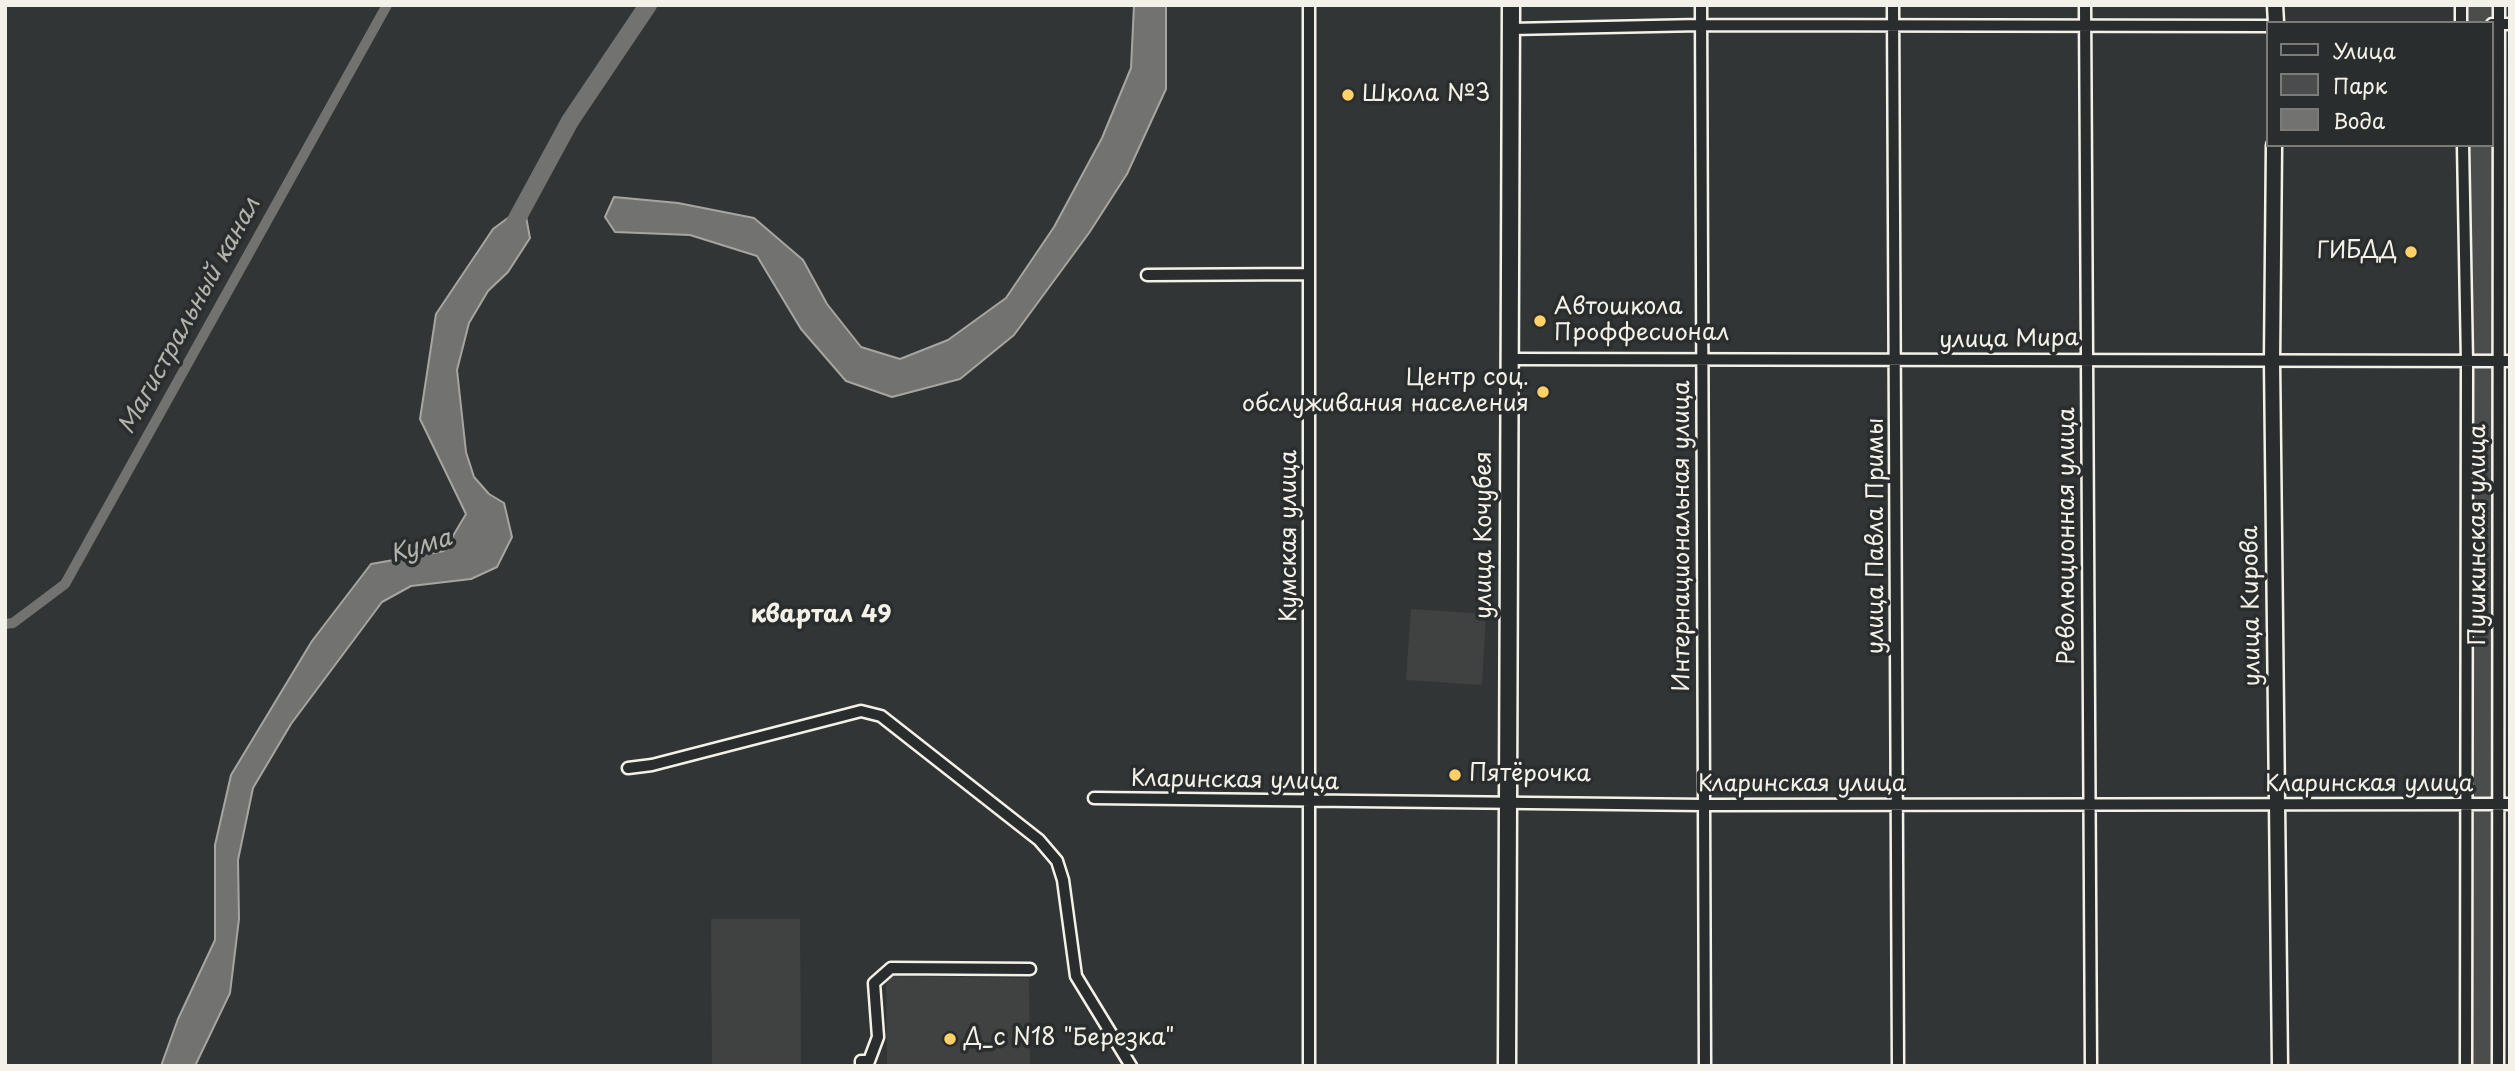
<!DOCTYPE html>
<meta charset="utf-8">
<style>
body{margin:0}
#map{position:relative;width:2515px;height:1071px;overflow:hidden;background:#323535;font-family:"Playpen Sans",sans-serif}
canvas{display:block}
.frame{position:absolute;inset:0;border:7px solid #f4f1e8;pointer-events:none}
.legend{position:absolute;left:2266px;top:21px;width:228px;height:126px;box-sizing:border-box;background:#2a2d2e;border:2px solid #7b7b78;margin:0;padding:9px 12px;list-style:none;font-size:21px;color:#f4f1e8}
.legend li{display:flex;align-items:center;gap:14px;height:35px}
.legend b{width:35px;border:2px solid #7b7b78}
</style>
<div id="map">
<canvas width="2515" height="1071"></canvas>
<div class="frame"></div>
<ul class="legend">
<li><b style="height:9px;background:#2a2d2e"></b>Улица</li>
<li><b style="height:19px;background:#4b4d4c"></b>Парк</li>
<li><b style="height:19px;background:#727370"></b>Вода</li>
</ul>
</div>
<script>
const context = document.querySelector('canvas').getContext('2d');
context.lineJoin = 'round';
function fillPath(path, color) {
  context.fillStyle = color;
  context.fill(path, 'evenodd');
}
function toPath(rows) {
  const path = new Path2D();
  for (const r of rows) {
    path.moveTo(r[0], r[1]);
    for (let i = 2; i < r.length; i += 2) path.lineTo(r[i], r[i + 1]);
  }
  return path;
}
function strokePath(path, color, width, dash) {
  context.strokeStyle = color;
  context.lineWidth = width;
  context.lineCap = dash ? 'butt' : 'round';
  context.setLineDash(dash || []);
  context.stroke(path);
}
function drawText(font, color, halo, rows, align = 'center') {
  context.font = font + ' "Playpen Sans",sans-serif';
  context.lineWidth = 7;
  context.setLineDash([]);
  context.textBaseline = 'middle';
  context.strokeStyle = halo;
  context.fillStyle = color;
  for (const [text, x, y, turn = 0] of rows) {
    context.save();
    context.translate(x, y);
    context.rotate((+turn || 0) * Math.PI / 180);
    context.textAlign = isNaN(turn) ? turn : align;
    if (halo) context.strokeText(text, 0, 0);
    context.fillText(text, 0, 0);
    context.restore();
  }
}
fillPath(toPath([
 [1411,609,1486,614,1482,685,1406,680],
 [711,919,800,919,801,1063,797,1066,712,1066],
 [886,976,1029,978,1030,1066,887,1066]
]), '#404242');
fillPath(toPath([
 [2465,5,2493,5,2493,22,2465,22],
 [2493,28,2496,358,2470,359,2467,145,2492,145],
 [2473,366,2494,366,2493,799,2472,800],
 [2474,812,2493,812,2491,1066,2472,1066]
]), '#4b4d4c');
const water = toPath([
 [1134,5,1166,5,1166,89,1127,174,1089,233,1014,335,960,379,892,397,846,381,801,329,757,256,690,235,615,232,605,217,614,197,678,203,754,218,803,260,827,304,861,347,900,359,948,340,1006,298,1054,227,1102,138,1131,68,1134,5],
 [524,206,530,238,508,272,488,291,469,323,457,370,466,452,474,477,489,494,504,503,512,537,497,567,471,579,411,586,382,602,291,724,253,788,238,860,239,919,230,993,195,1066,161,1066,178,1019,215,940,215,845,231,775,312,641,371,564,444,551,466,514,420,419,436,314,493,229,524,206]
]);
fillPath(water, '#727370');
strokePath(water, '#a6a5a0', 2);
strokePath(toPath([
 [5,624,13,623,65,584,387,5]
]), '#727370', 10);
strokePath(toPath([
 [513,226,570,121,648,5]
]), '#727370', 18);
const street = toPath([
 [1309,5,1309,1066],
 [1701,5,1705,1066],
 [1893,5,1898,1066],
 [2085,5,2091,1066],
 [2461,5,2461,23],
 [2492,24,2510,24],
 [1511,29,1700,25,2268,26],
 [2463,145,2467,362,2466,1066],
 [1147,275,1307,274],
 [1508,359,2510,361],
 [628,768,652,765,861,711,881,716,1039,840,1057,861,1063,880,1076,976,1131,1066],
 [1094,798,1704,805,2510,804],
 [861,1066,861,1061,869,1061,878,1037,874,983,891,968,1030,969],
 [2498,1066,2499,5]
]);
const secondary = toPath([
 [2275,5,2276,23],
 [2274,145,2272,361,2280,1066]
]);
const primary = toPath([
 [1507,1066,1511,5]
]);
strokePath(street, '#f4f1e8', 15);
strokePath(secondary, '#f4f1e8', 19);
strokePath(primary, '#f4f1e8', 21);
strokePath(street, '#2a2d2e', 10);
strokePath(secondary, '#2a2d2e', 14);
strokePath(primary, '#2a2d2e', 16);
for (const [x, y, r, color] of [
 [1348,95,7,"#ffd166"],
 [2411,252,7,"#ffd166"],
 [1540,321,7,"#ffd166"],
 [1543,392,7,"#ffd166"],
 [1455,775,7,"#ffd166"],
 [950,1039,7,"#ffd166"]
]) {
  const dot = new Path2D();
  dot.arc(x, y, r, 0, 2 * Math.PI);
  context.fillStyle = color;
  context.fill(dot);
  strokePath(dot, '#2a2d2e', 2.5);
}
drawText('23px', '#f4f1e8', '#2a2d2e', [
 ["Школа №3",1362,95],
 ["ГИБДД",2397,252,"right"],
 ["Автошкола",1554,308],
 ["Проффесионал",1554,334],
 ["Центр соц.",1529,379,"right"],
 ["обслуживания населения",1529,405,"right"],
 ["Пятёрочка",1469,775],
 ["Д_с N18 \"Березка\"",964,1039]
], 'left');
drawText('23px', '#f4f1e8', '#2a2d2e', [
 ["улица Мира",2009,340,-1],
 ["улица Кочубея",1485,535,-90],
 ["Пушкинская улица",2479,535,-90],
 ["Кумская улица",1290,536,-90],
 ["Интернациональная улица",1683,536,-90],
 ["улица Павла Примы",1877,536,-90],
 ["Революционная улица",2068,536,-90],
 ["улица Кирова",2252,606,-91],
 ["Кларинская улица",1235,781,1],
 ["Кларинская улица",1802,785],
 ["Кларинская улица",2369,785]
]);
drawText('italic 24px', '#b3b2ac', '#2a2d2e', [
 ["Магистральный канал",190,316,-61],
 ["Кума",421,547,-17]
]);
drawText('bold 24px', '#f4f1e8', '#2a2d2e', [
 ["квартал 49",821,615]
]);
</script>
